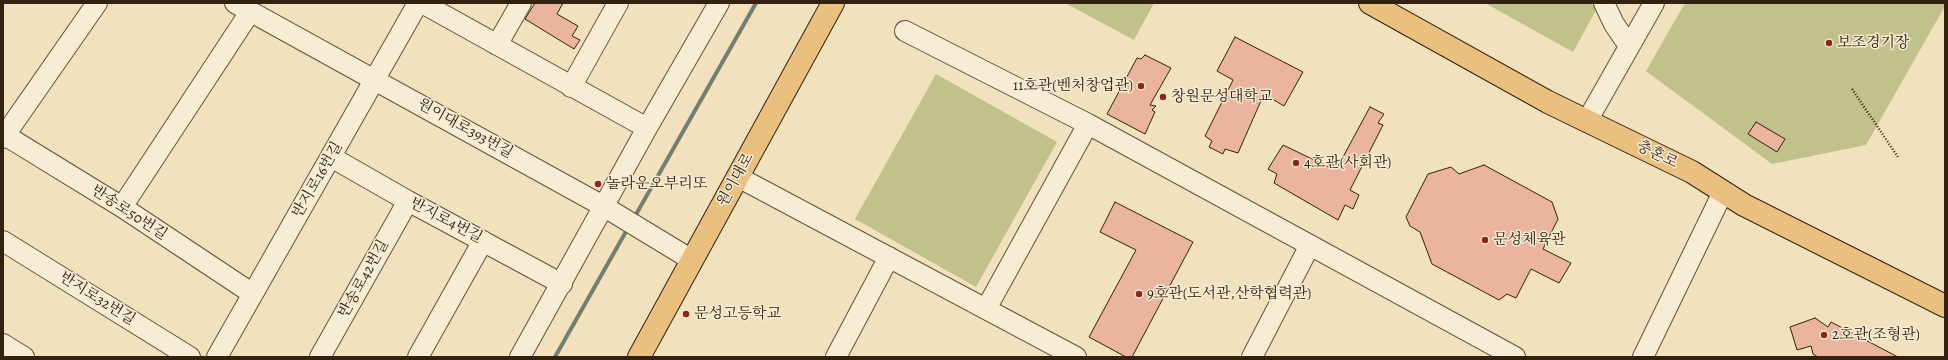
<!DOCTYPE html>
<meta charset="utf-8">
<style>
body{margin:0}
#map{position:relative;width:1948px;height:360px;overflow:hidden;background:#f2e1bd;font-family:Alegreya,serif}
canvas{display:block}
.frame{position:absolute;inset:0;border:4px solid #33220f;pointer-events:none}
</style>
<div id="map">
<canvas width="1948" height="360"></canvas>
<div class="frame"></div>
</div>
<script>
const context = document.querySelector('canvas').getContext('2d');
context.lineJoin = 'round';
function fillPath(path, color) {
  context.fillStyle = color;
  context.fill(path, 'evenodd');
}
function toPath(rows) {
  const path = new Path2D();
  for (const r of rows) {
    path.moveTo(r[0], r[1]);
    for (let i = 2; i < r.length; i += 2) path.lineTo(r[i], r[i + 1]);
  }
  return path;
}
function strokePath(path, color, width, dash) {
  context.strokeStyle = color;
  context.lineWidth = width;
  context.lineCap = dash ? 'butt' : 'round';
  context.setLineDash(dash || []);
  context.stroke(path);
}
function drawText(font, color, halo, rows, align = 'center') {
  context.font = font + ' Alegreya,"Noto Serif KR",serif';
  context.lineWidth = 3;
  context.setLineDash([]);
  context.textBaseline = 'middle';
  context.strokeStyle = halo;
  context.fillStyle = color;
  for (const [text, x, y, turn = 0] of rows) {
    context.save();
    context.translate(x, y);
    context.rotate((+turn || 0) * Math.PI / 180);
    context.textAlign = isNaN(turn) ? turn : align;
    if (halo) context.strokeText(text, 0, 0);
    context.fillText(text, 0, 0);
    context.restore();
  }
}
fillPath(toPath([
 [1065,3,1154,3,1134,40],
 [1485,3,1600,3,1573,52],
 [1685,3,1945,3,1945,6,1866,145,1772,164,1646,71],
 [936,74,1057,142,976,287,855,219]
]), '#c1c18c');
strokePath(toPath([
 [634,218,756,3],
 [555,357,628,228]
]), '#71806f', 4);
const building = toPath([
 [535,3,563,3,557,14,578,26,572,36,580,40,574,49,525,19,535,3],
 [1235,37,1303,72,1284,106,1264,94,1238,153,1225,149,1223,154,1209,147,1212,141,1205,136,1233,80,1217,71,1235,37],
 [1145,55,1171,68,1150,105,1156,106,1152,110,1155,112,1145,134,1107,114,1137,58,1141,59,1145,55],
 [1370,107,1384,114,1378,123,1383,125,1350,190,1359,195,1353,209,1345,205,1338,220,1274,183,1277,174,1268,169,1283,145,1331,168,1332,164,1337,168,1370,107],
 [1756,122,1785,139,1777,152,1748,134,1756,122],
 [1484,165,1552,202,1558,219,1543,249,1571,263,1559,283,1531,269,1516,298,1507,294,1499,300,1432,264,1420,232,1410,226,1406,217,1428,174,1451,167,1459,174,1484,165],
 [1115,202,1193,242,1132,357,1126,357,1089,337,1136,250,1100,232,1115,202],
 [1815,318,1828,327,1831,322,1898,357,1818,357,1813,354,1811,346,1797,350,1790,327,1815,318]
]);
fillPath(building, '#ebb49e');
strokePath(building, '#33220f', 1);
const minor = toPath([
 [235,3,603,206,692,260],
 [422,3,647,128],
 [1604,3,1614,24,1629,46],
 [905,31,1088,124],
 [497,45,521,3],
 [571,87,618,3],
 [1587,121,1654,3],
 [3,134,122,207,253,294],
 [3,138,97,3],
 [331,157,408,201,562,284],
 [738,177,1076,357],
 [122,207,250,12],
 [3,241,190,357],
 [986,309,1088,124,1515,357],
 [3,344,24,357],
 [217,357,418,3],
 [320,357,408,201],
 [418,357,483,241],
 [520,357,647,128,719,3],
 [836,357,889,257],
 [1252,357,1310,245],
 [1643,357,1723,192]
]);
const major = toPath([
 [1370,3,1548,102,1692,172,1744,205,1945,306],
 [639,357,833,3]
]);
strokePath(minor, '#63523a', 22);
strokePath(major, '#33220f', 24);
strokePath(toPath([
 [1852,89,1898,157]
]), '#33220f', 2.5, [1, 2]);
strokePath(minor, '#f7ecd4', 20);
strokePath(major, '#e9c07e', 22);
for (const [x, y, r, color] of [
 [1829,43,4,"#8f2418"],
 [1141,86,4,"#8f2418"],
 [1163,97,4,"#8f2418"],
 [1296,163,4,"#8f2418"],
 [598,184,4,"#8f2418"],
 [1485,240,4,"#8f2418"],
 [1139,294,4,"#8f2418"],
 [686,314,4,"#8f2418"],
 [1824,335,4,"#8f2418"]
]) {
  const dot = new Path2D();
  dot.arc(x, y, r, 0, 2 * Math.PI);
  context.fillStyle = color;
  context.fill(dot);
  strokePath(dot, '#f7ecd4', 1.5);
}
drawText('15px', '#33220f', '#f7ecd4', [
 ["보조경기장",1837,43],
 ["11호관(벤처창업관)",1133,86,"right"],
 ["창원문성대학교",1171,97],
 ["4호관(사회관)",1304,163],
 ["놀라운오부리또",606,184],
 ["문성체육관",1493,240],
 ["9호관(도서관,산학협력관)",1147,294],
 ["문성고등학교",694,314],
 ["2호관(조형관)",1832,335]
], 'left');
drawText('15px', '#33220f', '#f7ecd4', [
 ["원이대로393번길",465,129,29],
 ["충혼로",1657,155,26],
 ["반지로16번길",318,180,-60],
 ["원이대로",736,180,-61],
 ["반송로50번길",129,213,33],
 ["반지로4번길",446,221,28],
 ["반송로42번길",364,279,-61],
 ["반지로32번길",97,299,32]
]);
</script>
